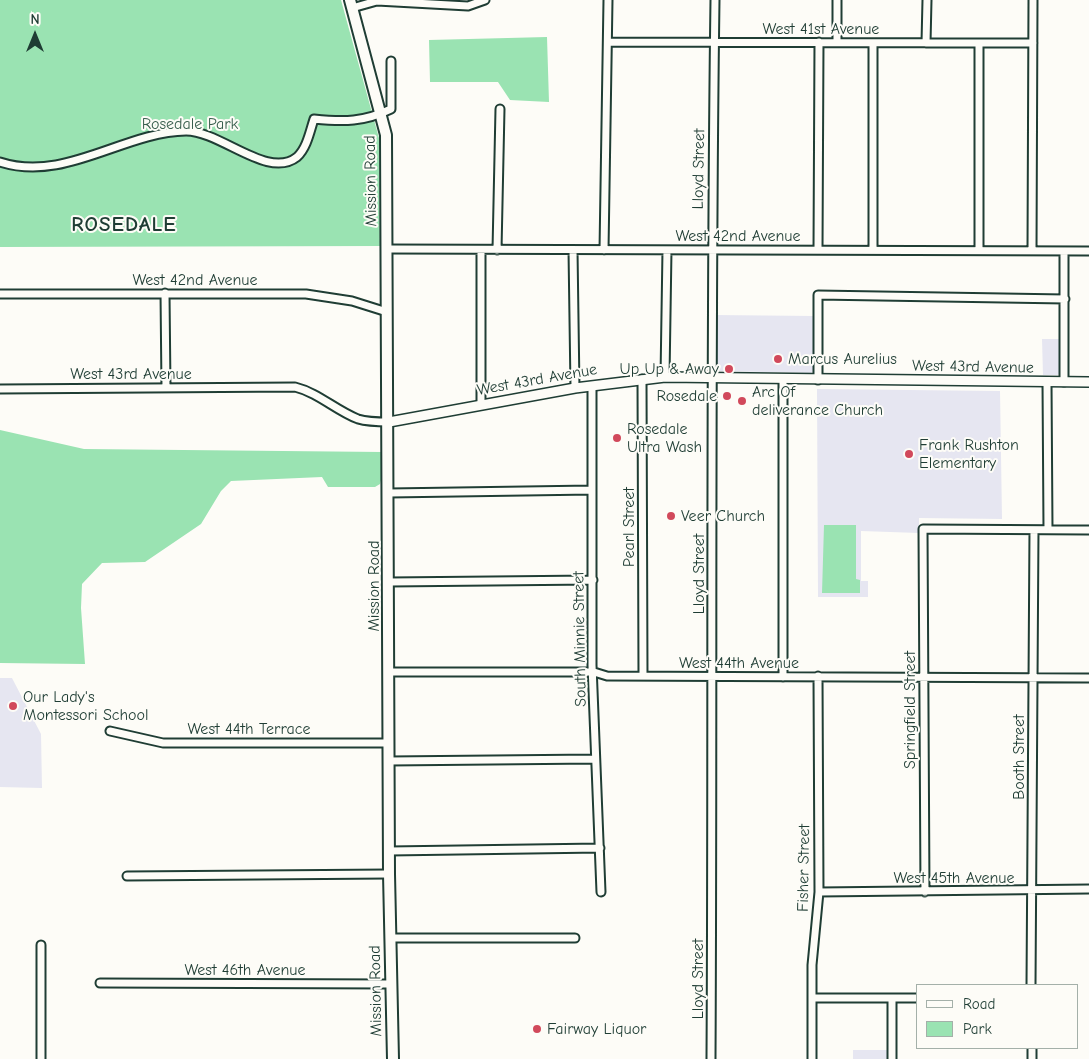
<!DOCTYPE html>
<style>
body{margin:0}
#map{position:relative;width:1089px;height:1059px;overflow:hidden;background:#fdfcf7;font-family:"Comic Neue",sans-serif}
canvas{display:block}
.legend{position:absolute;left:916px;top:984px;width:162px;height:65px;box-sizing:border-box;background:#fdfcf7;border:1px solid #a4b0a9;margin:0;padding:6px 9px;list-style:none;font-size:15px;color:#1f3d34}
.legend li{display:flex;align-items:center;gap:10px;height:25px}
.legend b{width:25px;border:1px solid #a4b0a9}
.north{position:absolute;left:10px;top:10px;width:50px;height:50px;-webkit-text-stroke:4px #fdfcf7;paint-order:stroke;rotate:0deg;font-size:14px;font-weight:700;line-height:20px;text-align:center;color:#1f3d34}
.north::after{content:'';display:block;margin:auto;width:18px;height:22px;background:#1f3d34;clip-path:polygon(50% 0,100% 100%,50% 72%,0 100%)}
</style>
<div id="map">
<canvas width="1089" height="1059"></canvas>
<ul class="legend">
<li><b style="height:6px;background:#fdfcf7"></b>Road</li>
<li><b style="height:14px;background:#9ae3b2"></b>Park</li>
</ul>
<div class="north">N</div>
</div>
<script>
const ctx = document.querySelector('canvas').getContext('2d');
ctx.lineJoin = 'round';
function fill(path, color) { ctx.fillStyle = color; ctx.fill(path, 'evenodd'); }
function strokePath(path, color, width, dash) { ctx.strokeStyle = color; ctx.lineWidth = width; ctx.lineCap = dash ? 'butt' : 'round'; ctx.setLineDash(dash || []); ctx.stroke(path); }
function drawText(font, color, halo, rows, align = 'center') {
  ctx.font = font + ' "Comic Neue",sans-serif'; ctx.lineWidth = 4; ctx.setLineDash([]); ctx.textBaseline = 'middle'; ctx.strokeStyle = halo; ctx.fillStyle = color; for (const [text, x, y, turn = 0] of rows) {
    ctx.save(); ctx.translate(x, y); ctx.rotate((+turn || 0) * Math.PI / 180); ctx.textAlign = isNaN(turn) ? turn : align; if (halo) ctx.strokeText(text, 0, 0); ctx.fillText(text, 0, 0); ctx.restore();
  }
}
fill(new Path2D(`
 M715,315L814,316V371L811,373L716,371Z
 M1042,339H1061L1060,372L1058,375H1043Z
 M817,389L1000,391L1002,519L919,518V533L861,531V581H868V597H818Z
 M0,678H12L41,734L42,788L0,787Z
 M853,1050H890V1059H853Z`), '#e6e6f1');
fill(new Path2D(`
 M0,0H341L379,138L380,246L0,247Z
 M547,37L549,102L510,100L498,82H430L429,40Z
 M0,430L84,449L382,452L381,480L380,484L375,487H328L322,477L231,481L221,491L201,524L145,562L102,563L82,584L81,608L85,664L0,663Z
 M824,525H856V579L860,580V593H822Z`), '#9ae3b2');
const minor = new Path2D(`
 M352,8L377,1L468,6L485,0
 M608,42L1033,43
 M837,42V0
 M926,43L927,0
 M0,162C65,183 123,132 186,131C221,131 268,180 297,157C307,148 310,131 314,119C344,122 364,122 391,109V61
 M387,249L1089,251
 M497,250L500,109
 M573,250L575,388
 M604,250L608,0
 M818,250L819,42
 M873,250V43
 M979,250V43
 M1032,251L1033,0
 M165,293L166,388
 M0,294H306L352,301L387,312
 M665,377L667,250
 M642,379L643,676
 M818,380V295L1065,299
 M1047,382L1048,529
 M1064,382V251
 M592,386V665L601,892
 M0,389L295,387C319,393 335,410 358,419C368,422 378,422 389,422
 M481,405V250
 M389,493L592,490
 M389,582L593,580
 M389,672H594L607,676L1089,678
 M783,677V379
 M110,731L163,743H389
 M389,761L595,759
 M389,851L600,848
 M127,876L389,874
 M819,892L1089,889
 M925,892L923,529L1089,530
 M390,938H575
 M41,945V1059
 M100,983L391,984
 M1031,985L1034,530
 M812,998H918
 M892,998V1059
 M1032,1048V1059
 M711,1059C713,706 710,353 715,0
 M812,1059V965L819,892L818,676`);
const tertiary = new Path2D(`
 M389,422L575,388L665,377L1089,382`);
const secondary = new Path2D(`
 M350,0L386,135L389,874L393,1059`);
strokePath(minor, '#1f3d34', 11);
strokePath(tertiary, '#1f3d34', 12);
strokePath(secondary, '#1f3d34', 14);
strokePath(minor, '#fdfcf7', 7);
strokePath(tertiary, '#fdfcf7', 9);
strokePath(secondary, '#fdfcf7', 10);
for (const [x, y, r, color] of [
 [778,359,5,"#d1495b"],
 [729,369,5,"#d1495b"],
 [727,396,5,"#d1495b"],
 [742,401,5,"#d1495b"],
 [617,438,5,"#d1495b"],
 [909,454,5,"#d1495b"],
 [671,516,5,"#d1495b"],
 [13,706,5,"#d1495b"],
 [537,1029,5,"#d1495b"]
]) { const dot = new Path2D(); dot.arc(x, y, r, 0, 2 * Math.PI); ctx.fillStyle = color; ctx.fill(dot); strokePath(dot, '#fdfcf7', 2); }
drawText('16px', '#1f3d34', '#fdfcf7', [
 ["West 41st Avenue",821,29],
 ["Lloyd Street",699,169,-89],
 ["Mission Road",371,181,-91],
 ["West 42nd Avenue",738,236],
 ["West 42nd Avenue",195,280],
 ["West 43rd Avenue",973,367,1],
 ["West 43rd Avenue",131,374],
 ["West 43rd Avenue",537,380,-10],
 ["Pearl Street",629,527,-90],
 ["Lloyd Street",699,574,-90],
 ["Mission Road",374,586,-90],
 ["South Minnie Street",580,639,-91],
 ["West 44th Avenue",739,663],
 ["Springfield Street",910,710,-90],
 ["West 44th Terrace",249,729],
 ["Booth Street",1019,757,-90],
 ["Fisher Street",804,868,-89],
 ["West 45th Avenue",954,878],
 ["West 46th Avenue",245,970],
 ["Lloyd Street",698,979,-90],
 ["Mission Road",376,991,-91]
]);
drawText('16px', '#385e4d', '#fdfcf7', [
 ["Rosedale Park",190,124]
]);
drawText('16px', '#1f3d34', '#fdfcf7', [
 ["Marcus Aurelius",788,359],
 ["Up Up & Away",719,369,"right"],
 ["Arc Of",752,392],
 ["deliverance Church",752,410],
 ["Rosedale",717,396,"right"],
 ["Rosedale",627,429],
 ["Ultra Wash",627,447],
 ["Frank Rushton",919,445],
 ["Elementary",919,463],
 ["Veer Church",681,516],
 ["Our Lady's",23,697],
 ["Montessori School",23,715],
 ["Fairway Liquor",547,1029]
], 'left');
ctx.letterSpacing = '1px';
drawText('bold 21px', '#1f3d34', '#fdfcf7', [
 ["ROSEDALE",124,225]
]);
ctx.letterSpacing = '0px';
</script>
